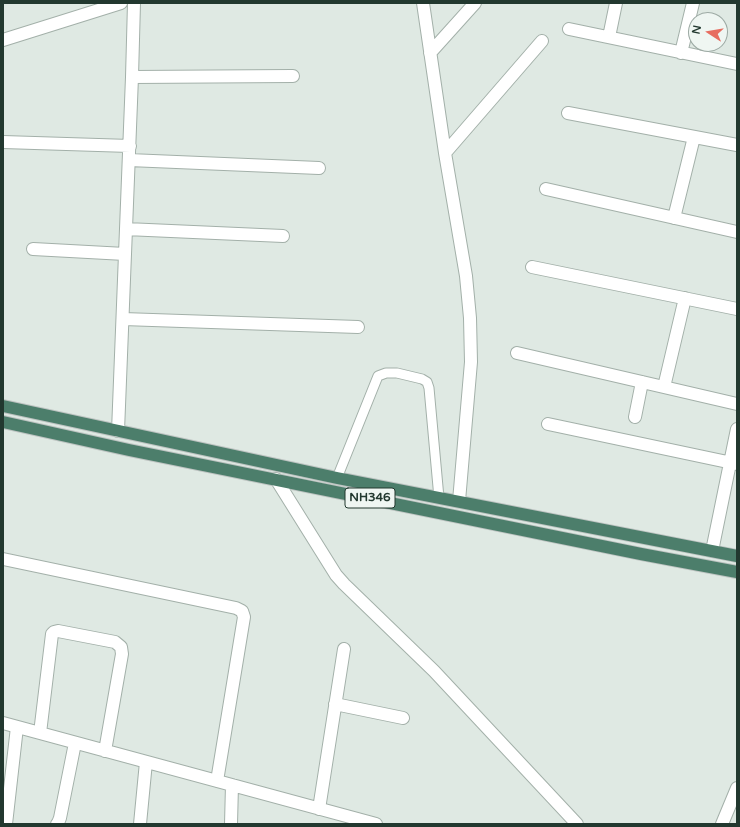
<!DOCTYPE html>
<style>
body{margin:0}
#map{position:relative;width:740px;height:827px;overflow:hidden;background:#dfe9e3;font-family:"Varela Round",sans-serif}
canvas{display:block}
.frame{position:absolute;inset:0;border:4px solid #22382f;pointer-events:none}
.north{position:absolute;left:688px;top:12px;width:40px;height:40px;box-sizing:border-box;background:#eff6f2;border:1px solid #9daaa4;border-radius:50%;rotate:282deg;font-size:11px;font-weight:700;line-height:16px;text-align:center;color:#22382f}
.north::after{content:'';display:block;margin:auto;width:14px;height:18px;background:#e76d60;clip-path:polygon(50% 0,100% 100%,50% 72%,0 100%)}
</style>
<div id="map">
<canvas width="740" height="827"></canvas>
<div class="frame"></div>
<div class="north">N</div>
</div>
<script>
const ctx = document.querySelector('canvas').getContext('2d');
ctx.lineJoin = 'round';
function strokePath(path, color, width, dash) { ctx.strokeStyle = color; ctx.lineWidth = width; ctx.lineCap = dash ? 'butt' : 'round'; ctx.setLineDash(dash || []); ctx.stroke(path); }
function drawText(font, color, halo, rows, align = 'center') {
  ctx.font = font + ' "Varela Round",sans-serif'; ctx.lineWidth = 3; ctx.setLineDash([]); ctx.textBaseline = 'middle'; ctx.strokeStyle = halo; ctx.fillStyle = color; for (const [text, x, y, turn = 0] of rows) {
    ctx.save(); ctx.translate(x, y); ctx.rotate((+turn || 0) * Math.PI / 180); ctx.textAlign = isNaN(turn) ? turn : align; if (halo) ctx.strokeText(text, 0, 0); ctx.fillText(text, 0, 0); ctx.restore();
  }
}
const service = new Path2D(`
 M337,478L378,376L386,373H397L422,379L427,382L429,388L439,498`);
const minor = new Path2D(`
 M423,3L445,153L466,276L470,318L471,362L459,501
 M569,29L737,64
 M609,37L616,3
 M3,40L121,3
 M430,53L475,3
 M681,53L693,3
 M132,77L293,76
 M568,113L737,145
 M3,142L130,146
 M445,153L542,41
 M129,160L319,168
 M546,189L737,232
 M674,218L694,137
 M126,229L283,236
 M33,249L125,254
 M532,267L737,309
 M123,319L358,327
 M517,353L737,404
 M664,387L685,298
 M635,417L642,382
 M548,424L737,464
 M118,431L132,77L134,3
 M276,479L336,575L344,584L434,671L577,824
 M712,551L737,429
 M3,559L236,608L242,611L244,617L217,781
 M335,704L403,718
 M3,723L376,824
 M40,733L52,634L54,632L58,631L115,642L121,647L122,654L105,751
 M319,809L344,649
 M6,824L17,727
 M57,824L58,823L60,818L75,743
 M140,824L146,762
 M231,824L232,785
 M722,824L737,788`);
const trunk = new Path2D(`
 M3,406L337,478L737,556
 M3,422L129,450L641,554L737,572`);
strokePath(service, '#a3b0a9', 11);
strokePath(minor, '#a3b0a9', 14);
strokePath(trunk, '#bdc3c1', 14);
strokePath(service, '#fff', 9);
strokePath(minor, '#fff', 12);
strokePath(trunk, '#4c7e6b', 12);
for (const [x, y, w] of [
 [370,498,50]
]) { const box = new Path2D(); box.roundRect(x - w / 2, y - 10, w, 20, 3); ctx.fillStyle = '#eff6f2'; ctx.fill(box); strokePath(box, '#22382f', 1); }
drawText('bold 12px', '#22382f', null, [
 ["NH346",370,498]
]);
</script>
